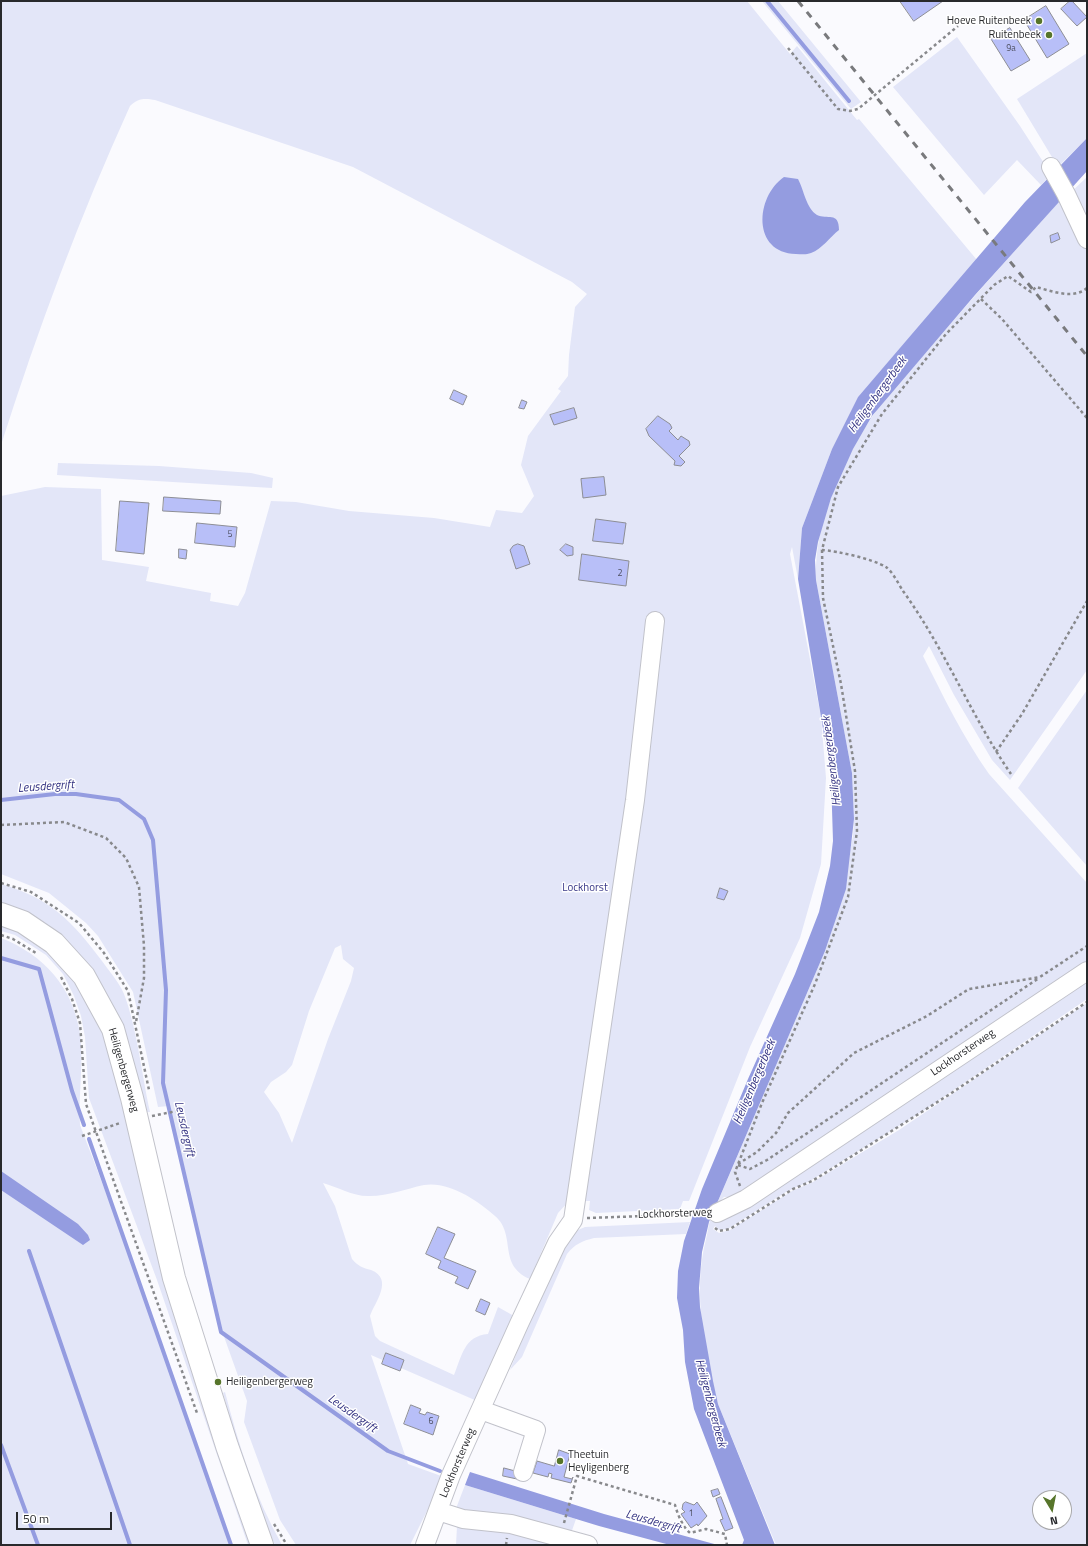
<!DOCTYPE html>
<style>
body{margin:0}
#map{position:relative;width:1088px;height:1546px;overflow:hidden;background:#fafafe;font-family:"Titillium Web",sans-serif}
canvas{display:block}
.frame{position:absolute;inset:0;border:2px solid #28292c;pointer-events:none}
.north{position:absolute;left:1032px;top:1490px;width:40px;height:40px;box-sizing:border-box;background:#fff;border:1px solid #a9a9ab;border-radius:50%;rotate:170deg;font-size:11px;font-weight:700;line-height:16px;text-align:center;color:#28292c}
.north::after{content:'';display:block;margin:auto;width:14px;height:18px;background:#57752b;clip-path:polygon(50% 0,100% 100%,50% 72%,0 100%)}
.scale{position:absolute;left:16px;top:1512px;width:96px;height:18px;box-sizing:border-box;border:2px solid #28292c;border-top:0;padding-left:5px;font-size:12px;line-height:14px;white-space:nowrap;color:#28292c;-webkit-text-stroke:3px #fff;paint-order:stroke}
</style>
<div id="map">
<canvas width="1088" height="1546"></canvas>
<div class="frame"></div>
<div class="north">N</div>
<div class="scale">50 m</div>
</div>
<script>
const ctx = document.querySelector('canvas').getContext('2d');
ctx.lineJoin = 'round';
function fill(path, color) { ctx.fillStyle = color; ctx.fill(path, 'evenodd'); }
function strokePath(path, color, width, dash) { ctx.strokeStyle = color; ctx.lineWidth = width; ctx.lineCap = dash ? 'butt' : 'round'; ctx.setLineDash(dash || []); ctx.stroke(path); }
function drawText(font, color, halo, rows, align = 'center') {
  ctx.font = font + ' "Titillium Web",sans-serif'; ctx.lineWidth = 3; ctx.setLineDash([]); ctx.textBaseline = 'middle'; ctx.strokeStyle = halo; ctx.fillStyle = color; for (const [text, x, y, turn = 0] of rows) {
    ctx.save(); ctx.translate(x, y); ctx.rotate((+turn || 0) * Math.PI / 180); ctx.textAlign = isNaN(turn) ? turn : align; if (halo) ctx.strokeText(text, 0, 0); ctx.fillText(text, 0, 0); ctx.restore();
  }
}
fill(new Path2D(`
 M1,1H747L790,54L797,46L857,120L859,119L977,260L858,397L832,449L802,528L798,579L792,547L790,554L821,717L826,778L821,864L800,938L750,1047L689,1201H683L680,1209L596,1213L589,1210L590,1201H569L558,1213L530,1279C497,1265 517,1235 495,1216C477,1200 449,1181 424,1185C405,1189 389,1196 370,1196C354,1197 338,1187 323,1183L335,1206L352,1259C358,1266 363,1268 371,1270C394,1279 375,1302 370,1316L375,1336L380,1341L454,1375C462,1356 464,1336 488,1334L498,1307L514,1316L477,1401L371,1355L408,1464L444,1477L410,1545H296L280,1520L244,1422L247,1401L222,1331L169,1106L158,1107L133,992L98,936L86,923L49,893L1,874V496L45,487L101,489L102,560L149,567L146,581L211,593L210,601L238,606L245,593L271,501L296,502L349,511L434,518L490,527L496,510L522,513L534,496L521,465L528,436L561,391L558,389L568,376L569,355L575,307L587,294L572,282L353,167L155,100C145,98 138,98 130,106C80,216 38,329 1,445ZM341,945L343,959L354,968L351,981L328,1039L292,1143L279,1113L264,1092L271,1082L286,1072L292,1065L309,1011L335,948Z
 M762,1H778L861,102L851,109Z
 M957,37L1020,126L1051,174L1041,185L1017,160L984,195L893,87Z
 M1087,53V138L1058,167L1017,99Z
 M1087,177V232L1069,194Z
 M1064,196L1087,247V670L1010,780L992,760L954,695L929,646L923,656C943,696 963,737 989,774L1087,883V964L771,1173L731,1197H724L716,1206L825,951L833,927L853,836L854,819L852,773L816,580C814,521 841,465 872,417C890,389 919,361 940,336C981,288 1023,242 1064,196Z
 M58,463L159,466L251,473L273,478L272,488L57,475Z
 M1087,690V866L1018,788Z
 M1,884C50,898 72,921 102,961C109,971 119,982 124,994C137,1028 142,1076 150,1112H145L104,994L1,906Z
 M1,921C22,933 43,943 59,960C79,980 92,1008 105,1033L251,1545H248L157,1280L89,1098L85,1037L81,1016L74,996L63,974L46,955L15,935L1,931Z
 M1,938C44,955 73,987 80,1034C84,1064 78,1095 80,1125L139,1279L231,1545H1Z
 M1087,980V999L926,1109L810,1181L786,1192L728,1229L719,1230L715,1226L713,1229L719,1233L730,1230L792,1191L813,1182L899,1130L1087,1003V1545H776L718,1404C705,1350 692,1294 706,1239C708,1232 708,1225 711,1218ZM1040,1498H1064V1522H1040Z
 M690,1222L686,1234L594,1238C582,1241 575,1244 567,1254L522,1357L510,1370L534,1309L571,1233L585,1227Z
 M225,1392C239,1446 255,1497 282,1545H275L250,1488L223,1393Z
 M465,1485L576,1519L567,1545H456L457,1526L452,1519Z`), '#e3e6f8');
fill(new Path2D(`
 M1087,138V171L975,295L872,416L853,449L831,498L818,542L815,560L816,580L852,773L854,819L846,889L825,951L709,1222L702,1252L699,1288L700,1307L713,1381L718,1404L775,1545H742L744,1540L694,1409L685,1362L683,1330L677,1298L678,1271L684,1241L702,1189L748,1079L795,974L819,912L830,866L833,841L831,777L798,579L802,528L832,449L858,397L1025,202Z
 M784,177L798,179C804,190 806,208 817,215C827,220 839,211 839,230C830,237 822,249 811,253C806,255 801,254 796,254C752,253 755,197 784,177Z
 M1,1171L78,1224L88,1235L90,1240L83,1245L1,1190Z
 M470,1472L604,1514L718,1545H670L599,1526L465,1485Z`), '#949ce0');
strokePath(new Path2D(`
 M767,1L849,101
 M1,800L55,794H76L119,800L144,819L153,840L166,990L163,1083L221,1332L388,1451L440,1471
 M1,958L39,969L72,1091L84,1125
 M89,1139L231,1545
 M29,1251L130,1545
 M1,1445L38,1545`), '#949ce0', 4);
const building = new Path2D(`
 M900,1H943L914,21Z
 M1070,1H1072L1087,17L1077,26L1061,9Z
 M1046,6L1069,44L1047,58L1024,20Z
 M1010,28L1030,60L1011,71L991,39Z
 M1058,233L1060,239L1051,243L1050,236Z
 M454,390L467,396L463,405L450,399Z
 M522,400L527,402L524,409L519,408Z
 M574,408L577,418L554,425L550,415Z
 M658,416L670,424L672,428L669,431L678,440L681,436L689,441L690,445L679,456L685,462L681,466L674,465L675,461L649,436L646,429Z
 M604,477L606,495L583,498L581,479Z
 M164,497L221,501L220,514L163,511Z
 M120,501L149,503L144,554L116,551Z
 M596,519L626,523L623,544L593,541Z
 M197,523L237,527L235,547L195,543Z
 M518,544L524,546L530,564L516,569L510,550L513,546Z
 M566,544L573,547V555L567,556L560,550Z
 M179,549L187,550L186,559L179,558Z
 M582,554L629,561L626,586L579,580Z
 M720,888L728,891L724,900L717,898Z
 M438,1227L455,1234L444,1258L476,1271L468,1289L455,1283L458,1277L438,1268L441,1261L426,1254Z
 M481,1299L490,1303L485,1315L476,1311Z
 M386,1353L404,1360L400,1371L382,1364Z
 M411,1405L421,1409L419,1413L425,1415L427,1412L439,1416L433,1435L404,1424Z
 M559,1450L570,1454L564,1477L572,1479L573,1477L571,1483L551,1478L552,1474L549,1473L548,1477L533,1473L537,1461L554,1466Z
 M504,1468L519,1472L517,1479L503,1476Z
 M718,1489L720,1494L713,1497L711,1491Z
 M721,1497L733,1528L725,1531L720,1520L723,1519L716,1499Z
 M686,1502L694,1505L697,1502L707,1516L698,1526L697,1524L691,1528L681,1514L685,1512L682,1509L683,1504Z`);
fill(building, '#b8bff8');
strokePath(building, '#8d8e95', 1);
const minor = new Path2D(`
 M1051,167L1066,194L1087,239
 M717,1213L746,1199L1087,971
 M481,1410L536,1430L523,1472
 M438,1511L463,1519L511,1524L588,1545
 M425,1545L451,1475L519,1324L557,1243L573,1220L635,800L655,621`);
const major = new Path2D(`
 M1,914L23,922L54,943L84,976L113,1029L132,1098L174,1278L227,1446L262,1545`);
strokePath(minor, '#c1c2ca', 20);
strokePath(major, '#c1c2ca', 24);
strokePath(new Path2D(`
 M788,48L838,109L850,111L858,109L958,26
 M981,299L1002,319L1087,418
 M822,550C837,551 873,559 886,567C893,572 899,585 903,591C945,649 971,716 1011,774
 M996,752L1022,714L1087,601
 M1,825L64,822L106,838L126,858L139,887L144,946V978L136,1022
 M1,883L31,892L79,923L104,953L128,991L149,1090
 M1,935L13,939L36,953
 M61,977L72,999L80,1023L86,1104L197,1413
 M152,1116L177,1111
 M82,1136L120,1123
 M738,1164L757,1152L776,1133L788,1113L854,1053L927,1016L969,989L1040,977L1087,946
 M738,1165L750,1169L767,1160L1039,978
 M740,1186L735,1172L762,1103L815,984L848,897L857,831L855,771L841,684L823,598L822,550L838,487L882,414L946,334L994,285L1008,276L1031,292L1036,287C1052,291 1073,300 1087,288
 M587,1218L704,1214
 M715,1228L719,1231L730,1229L793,1189L812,1181L830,1170L950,1094L1087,1002
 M564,1523L577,1476L675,1505C678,1515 682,1526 690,1533L706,1529L725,1534L727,1545
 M274,1524L287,1545
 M506,1545L507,1538`), '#88898c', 2.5, [3, 3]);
strokePath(minor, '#fff', 18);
strokePath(major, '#fff', 22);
strokePath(new Path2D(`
 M798,1L1087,356`), '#797a7d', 3, [7, 7]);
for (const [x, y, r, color] of [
 [1039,21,4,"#57752b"],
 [1049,35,4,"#57752b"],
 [218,1382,4,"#57752b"],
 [560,1461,4,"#57752b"]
]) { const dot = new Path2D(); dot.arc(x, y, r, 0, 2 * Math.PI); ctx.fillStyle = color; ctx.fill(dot); strokePath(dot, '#fff', 1.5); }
drawText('9px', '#4c4e5f', null, [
 ["9a",1011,49],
 ["5",230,535],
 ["2",620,574],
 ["6",431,1422],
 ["1",691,1514]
]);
drawText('11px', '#28292c', '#fff', [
 ["Hoeve Ruitenbeek",1031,21],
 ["Ruitenbeek",1041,35],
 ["Heiligenbergerweg",226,1382,"left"],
 ["Theetuin",568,1455,"left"],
 ["Heyligenberg",568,1468,"left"]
], 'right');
drawText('11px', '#383787', '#fff', [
 ["Lockhorst",585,888]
]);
drawText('11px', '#28292c', '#fff', [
 ["Lockhorsterweg",963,1053,-34],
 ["Heiligenbergerweg",123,1070,74],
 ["Lockhorsterweg",675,1214,-2],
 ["Lockhorsterweg",458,1463,-67]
]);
drawText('italic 12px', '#343382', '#fff', [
 ["Heiligenbergerbeek",878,395,-54],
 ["Heiligenbergerbeek",832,761,-97],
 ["Leusdergrift",46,787,-4],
 ["Heiligenbergerbeek",755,1082,-67],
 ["Leusdergrift",184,1129,77],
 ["Heiligenbergerbeek",710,1403,75],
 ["Leusdergrift",352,1414,35],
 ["Leusdergrift",653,1522,16]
]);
</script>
